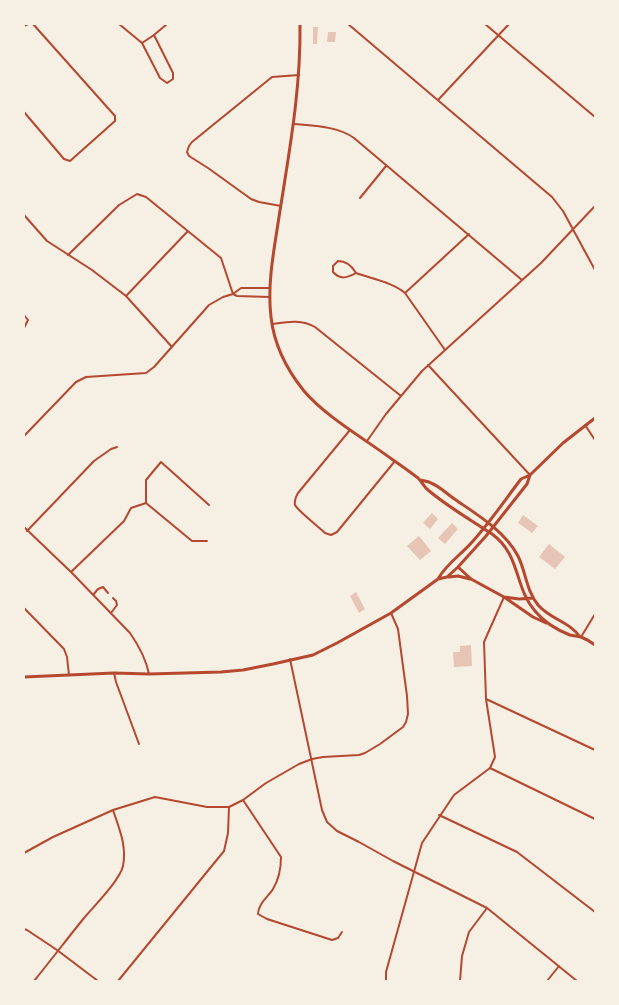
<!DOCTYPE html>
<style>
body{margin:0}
#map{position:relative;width:619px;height:1005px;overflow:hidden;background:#f6efe4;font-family:"IBM Plex Sans",sans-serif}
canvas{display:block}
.frame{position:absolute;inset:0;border:25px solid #f6efe4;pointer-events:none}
</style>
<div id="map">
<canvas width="619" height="1005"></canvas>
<div class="frame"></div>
</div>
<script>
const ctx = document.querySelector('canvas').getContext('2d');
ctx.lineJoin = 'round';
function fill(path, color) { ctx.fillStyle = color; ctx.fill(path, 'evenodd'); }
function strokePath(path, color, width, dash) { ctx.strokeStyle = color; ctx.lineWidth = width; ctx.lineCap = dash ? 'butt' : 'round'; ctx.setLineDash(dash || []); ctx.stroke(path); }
fill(new Path2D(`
 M313,27H318L317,44H313Z
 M328,32H336L335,42H327Z
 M432,513L438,519L430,529L423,523Z
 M523,515L538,526L532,533L518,523Z
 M452,523L458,529L445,544L438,538Z
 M419,536L431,551L420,560L407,546Z
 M549,544L565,557L555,569L539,557Z
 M356,592L365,609L359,613L350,596Z
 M471,645L472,666L454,667L453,652H460V646Z`), '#e6c5b7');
strokePath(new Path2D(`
 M119,24L142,43L160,78L167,83L173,79V73L154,35
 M348,24L552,197L563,211L595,270
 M485,24L595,117
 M24,26L28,24
 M142,43L154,35L167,24
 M438,100L509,24
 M24,112L64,159L70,161L115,121V116L33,24
 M294,124C314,126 337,126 354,138L522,280
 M360,198L386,166
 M281,206L259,202L251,199L208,168L189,156L187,152L189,146L192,142L272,77L299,75
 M24,215L47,241L92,270L126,296L172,347
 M68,255L119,205L137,194L146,197L221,258L233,294
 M356,273C352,266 347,261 338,261L333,266V272C340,280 347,278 356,273C372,279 392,282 405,293L445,350
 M405,293L469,234
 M233,294L237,296L270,297
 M126,296L188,231
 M24,315L28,320L24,328
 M272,324C287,322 301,319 315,327L401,396
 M428,365L530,475
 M585,425L595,440
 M350,430L298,493C296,497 294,500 295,505C298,511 319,527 325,533L331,535L337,532L395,461
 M24,436L76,382L86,377L146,373L154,367L209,305L223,297L233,294L241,288H269
 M367,441L386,414L422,371L541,263L595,206
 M24,527L71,572L130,633C139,646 146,659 149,674
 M27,531L94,461L111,449L117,447
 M207,541H192L146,503V480L161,462L209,505
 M71,572L124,521L131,508L146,503
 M93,595L98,589L103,587L108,593
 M24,608L64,649L67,657L69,675
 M111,613L117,605L116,601L113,598
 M581,637L595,614
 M290,659L322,810L327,822L337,831L359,842L393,861L487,908L577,981
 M114,673L116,682L139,744
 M486,699L595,750
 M490,768L595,819
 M243,800L281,857C281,868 279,879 273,889C268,897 258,904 258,914L267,919L332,940L338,938L342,932
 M439,815L517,852L595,912
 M24,853L53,837L113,810L155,797L207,807H229L243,800L266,783L299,764L312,759L323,757L359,755L365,753L380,744L403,727L406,722L408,714L407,696L398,629L391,613
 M24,929L27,930L57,950L98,981
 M34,981C51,960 67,939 84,918C94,906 120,880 123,866C127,846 119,828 113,810
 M118,981L224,851L228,833L229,807
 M386,981V972L422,843L454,795L490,768L495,757L486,699L484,642L504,597
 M460,981L462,956L469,932L487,908
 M547,981L559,966`), '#b5482f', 2);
strokePath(new Path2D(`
 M300,24C301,89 289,153 279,217C274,250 267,284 271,317C274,344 287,370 304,391C326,417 365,439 393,460C402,466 410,472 418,478C422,482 424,487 428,490C448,507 471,520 492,534C521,555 514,587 535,611C544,622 557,630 570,635C574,636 578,636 581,637C586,639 591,642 595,645
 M420,480C424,481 428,481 431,483C439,486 446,493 453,498C476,514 504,530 518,556C526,572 526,590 538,605C550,619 570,622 580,637
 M458,567L471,579L504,597L533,617L546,623
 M449,577L458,576L470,579
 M438,579C446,564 462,554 473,541C490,522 505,500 521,479L530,475L563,443L595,418
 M504,597L519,599L533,598
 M24,677L114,673L149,674L221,672L243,670L273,664L313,655L337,643L391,613L438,579L447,577L458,567L486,536L527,484L530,475`), '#b5482f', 3);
</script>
